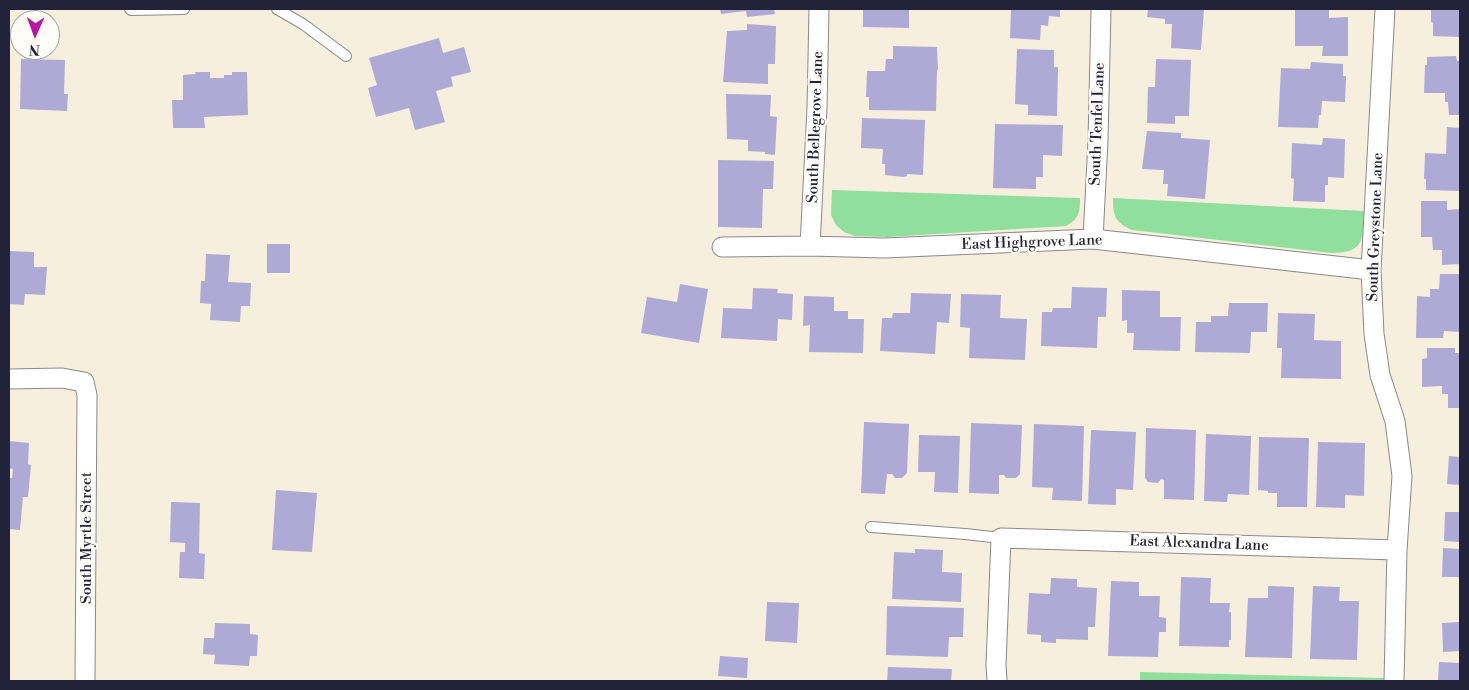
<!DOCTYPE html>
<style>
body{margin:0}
#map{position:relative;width:1469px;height:690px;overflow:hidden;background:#f6efdd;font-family:"Libre Bodoni",serif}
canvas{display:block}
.frame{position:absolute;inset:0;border:10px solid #22223b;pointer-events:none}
.north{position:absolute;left:10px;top:10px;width:50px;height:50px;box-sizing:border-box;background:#fdfcf7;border:1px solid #a5a5ac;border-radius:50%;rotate:182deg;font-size:14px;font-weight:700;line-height:20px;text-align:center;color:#22223b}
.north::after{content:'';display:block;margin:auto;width:18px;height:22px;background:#b5179e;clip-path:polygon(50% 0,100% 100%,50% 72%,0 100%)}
</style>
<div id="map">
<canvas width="1469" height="690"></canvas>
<div class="frame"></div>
<div class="north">N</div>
</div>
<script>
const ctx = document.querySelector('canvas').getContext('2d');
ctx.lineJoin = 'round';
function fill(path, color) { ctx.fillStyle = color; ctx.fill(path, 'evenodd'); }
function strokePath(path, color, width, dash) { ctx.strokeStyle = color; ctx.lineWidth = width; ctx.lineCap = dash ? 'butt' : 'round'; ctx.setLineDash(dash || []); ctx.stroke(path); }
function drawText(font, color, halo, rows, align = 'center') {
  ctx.font = font + ' "Libre Bodoni",serif'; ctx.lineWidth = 4.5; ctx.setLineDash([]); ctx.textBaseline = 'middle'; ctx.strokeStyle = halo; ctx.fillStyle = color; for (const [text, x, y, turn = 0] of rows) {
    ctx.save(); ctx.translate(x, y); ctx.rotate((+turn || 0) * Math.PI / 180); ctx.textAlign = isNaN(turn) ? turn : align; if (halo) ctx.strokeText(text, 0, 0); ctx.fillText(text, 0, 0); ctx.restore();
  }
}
fill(new Path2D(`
 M832,190L1080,198C1080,212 1079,219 1066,226L887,237L855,236L844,232L836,225L831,215Z
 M1113,198L1364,211C1363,239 1365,253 1331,253L1132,230C1115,222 1113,217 1113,198Z
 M1140,672L1385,678V681H1140Z`), '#90df9d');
fill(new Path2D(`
 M720,9H774L775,14L747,17L746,11L721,14Z
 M863,9H909V28L863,27Z
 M1011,9H1060V17L1049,16L1048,26L1041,25L1040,40L1010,38Z
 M1148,9H1204L1201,50L1171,48L1172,24H1165V19L1147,17Z
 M1295,9H1329V18L1348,17V56H1322L1323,46H1295Z
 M1431,9H1460V37L1433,36V23L1431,22Z
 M747,24L776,26L775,64H768V84L723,82L727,31L747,30Z
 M439,38L443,53L464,47L471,72L451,77L453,86L436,91L445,122L415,130L409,108L376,117L368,88L377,85L369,58Z
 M893,46L937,47L938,70H937L936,111L869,110V97H866L867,71H885L886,59H893Z
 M1017,49L1054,50V67H1058L1057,116L1028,115V105L1015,104Z
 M1456,56L1457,61H1460V115H1449L1448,102H1445V93H1424L1425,65H1427V57Z
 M21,59L65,60L64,94H68L67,111L20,109Z
 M1156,59L1191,60L1189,116H1175V124L1147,123L1148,87H1155Z
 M1311,62L1343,64V76H1346L1345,102L1322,101L1321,115H1319L1318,128L1278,127L1281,68L1310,69Z
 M195,72H210V78H224V75H232V72H247L248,115L204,117L205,128H173L172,100H183V75L196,74Z
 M726,94L771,95L770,116L777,117L775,155L765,154V152L748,151V140L727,139Z
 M862,118L925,120L923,175L907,174V176L903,177L885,175V164H882L883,149L861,148Z
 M995,124L1063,125L1062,156L1043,155V177H1036V189L993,188Z
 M1447,127L1460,128L1459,191L1426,190V179H1424L1425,153L1446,154Z
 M1147,131L1181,133V138L1210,140L1205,199L1167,196L1168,184H1163L1164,170L1142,169Z
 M1323,138L1345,139L1344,178L1328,177V185H1325V202L1293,201L1294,179L1291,178L1292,143L1322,145Z
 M718,160L774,161L773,189H763L762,228L718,227Z
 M1421,201H1447V210L1460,209V264L1442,265V250H1433L1432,237H1421Z
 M267,244H290V273H267Z
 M9,251L34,252V267H47L45,295L25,294L24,305L9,304Z
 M206,254L230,255L228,282L251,283L250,306H241L240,322L210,320L211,304L200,303L201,281H205Z
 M1440,274H1460V332L1444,331L1443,338H1416L1417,296L1430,297V289H1439Z
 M680,284L708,289L699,343L641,333L647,297L677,302Z
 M1072,287L1107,288L1106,317H1098L1097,348L1041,346L1042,312H1052L1053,308H1071Z
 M753,288L778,289L777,293L793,294L792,320L778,319L777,341L721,338L723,308L752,309Z
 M1122,290L1160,291V317H1181L1180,351L1133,350L1134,333H1127V320L1122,321Z
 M911,293L951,294L949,323L937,322L935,354L880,351L882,318H892L893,313H910Z
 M961,294L1001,295L1000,318L1027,319L1025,360L969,358L970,328L960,327Z
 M804,296L834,297V311H848V319H864L863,353L809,352L810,325L803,326Z
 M1229,303H1268L1267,332H1251L1250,353L1195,352L1196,322H1211V316H1228Z
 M1278,313L1315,314L1314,340L1341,341V379L1281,378L1282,348H1277Z
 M1427,348H1455V353H1460V408H1448V394H1442V386L1422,387V359L1427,358Z
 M864,422L909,424L907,473L902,478H895L892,474H887L885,494L861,493Z
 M971,423L1022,425L1020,474L1016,478H1006L1004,475H999V494L969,493Z
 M1034,424L1084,426L1082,501L1052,500L1053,488L1032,487Z
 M1146,428L1196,430L1194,500L1164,499V480L1161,479L1158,483L1148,482L1145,478Z
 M1091,430L1136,432L1133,490L1116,489V505L1088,504Z
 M1206,434L1251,436L1249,495L1228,494L1227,502L1204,501Z
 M919,435L960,436L958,493L934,492L935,472H918Z
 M1259,437L1309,438L1307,507H1277V493H1268V491L1258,490Z
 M9,441L29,443L28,464L31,465L28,497H23L20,530L9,529V478H12L13,469L9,468Z
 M1318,442L1365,443L1364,496L1345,495V508L1316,507Z
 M1449,456L1460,457V485L1447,484Z
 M276,490L317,493L312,552L272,550Z
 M171,502L200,503L199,553L205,554L204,579L179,578L180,552H185V543L170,542Z
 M1445,512H1460V542L1444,541Z
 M1443,548L1460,549V577H1442Z
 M915,549L943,550L942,572L962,573L961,602L892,599L894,552L915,553Z
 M1181,577L1211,578L1210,603H1230L1229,612H1231V640H1229V647L1179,646Z
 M1051,578L1077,579V587L1097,588L1095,627H1088V640L1056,639V643L1041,642V635L1027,634L1029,593L1050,594Z
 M1111,581L1139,582V596H1160L1159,617L1166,618V632H1159L1158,657L1108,656Z
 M1268,586L1294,587L1292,658L1245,657L1248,598H1268Z
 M1313,586L1340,587L1339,601H1359L1357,660L1310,659Z
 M767,602L799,603L797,643L765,641Z
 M887,606L964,608L963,637H949L948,657L886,655Z
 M1460,622V651L1443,652L1442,623Z
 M215,623L250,624V634L258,635L257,656H250L249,666L214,664L215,655L203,654L204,638H214Z
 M720,656L748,658L747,678L718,676Z
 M1439,662L1460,663V681H1438Z
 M888,667L952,669L951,681H887Z`), '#afa9d6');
const service = new Path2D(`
 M130,9L131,10L184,9
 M277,9L303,24L346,56
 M871,527L965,534L1001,538`);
const minor = new Path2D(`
 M1385,9L1371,270L1374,334L1380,375L1395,421L1402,476L1397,550L1394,681
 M1093,239L1098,141L1101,9
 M810,246L817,108L819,9
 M722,247L810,246L884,248L1093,239L1371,270
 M9,379L62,378L84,382L87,395L85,681
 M997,681L996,665L1001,538L1397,550`);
strokePath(service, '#8c888c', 12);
strokePath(minor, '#8c888c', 21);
strokePath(service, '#fff', 10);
strokePath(minor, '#fff', 19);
drawText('15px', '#22223b', '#fdfcf7', [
 ["South Tenfel Lane",1098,124,-88],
 ["South Bellegrove Lane",816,127,-88],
 ["South Greystone Lane",1376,227,-88],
 ["East Highgrove Lane",1032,243,-2],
 ["South Myrtle Street",87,538,-90],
 ["East Alexandra Lane",1199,544,2]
]);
</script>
